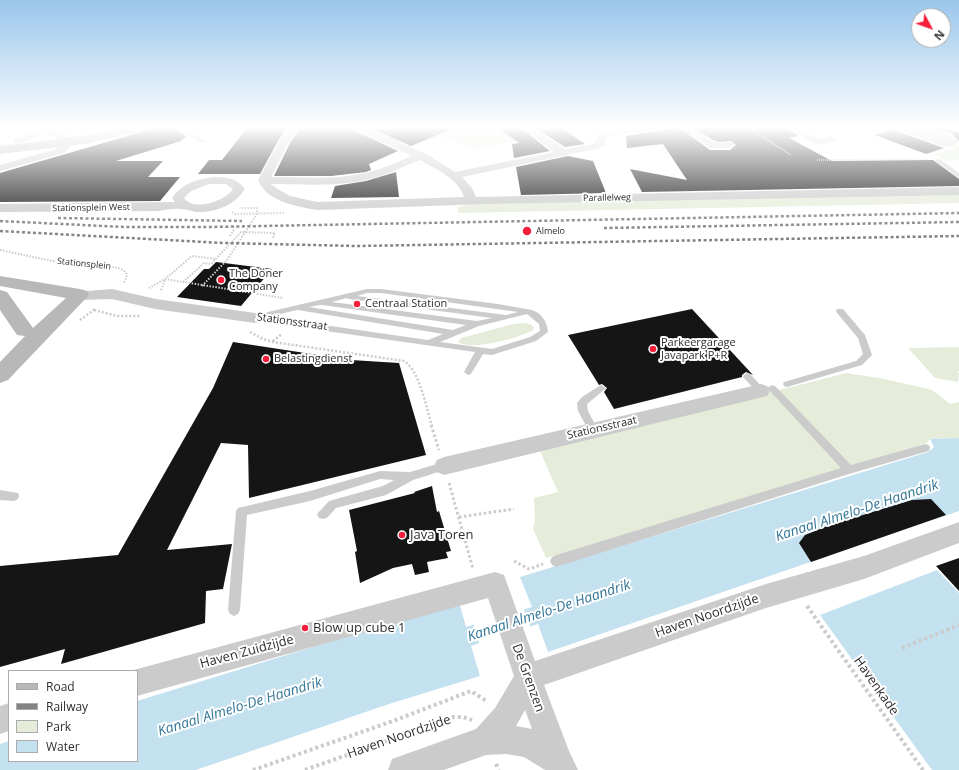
<!DOCTYPE html>
<meta charset="utf-8">
<style>
body{margin:0}
#map{position:relative;width:959px;height:770px;overflow:hidden;background:#fff;font-family:"Open Sans",sans-serif}
canvas{display:block}
.legend{position:absolute;left:8px;top:670px;width:130px;height:92px;box-sizing:border-box;background:#fff;border:1px solid #ababab;margin:0;padding:5px 7px;list-style:none;font-size:12px;color:#2e2e2e}
.legend li{display:flex;align-items:center;gap:8px;height:20px}
.legend b{width:20px;border:1px solid #ababab}
.north{position:absolute;left:911px;top:8px;width:40px;height:40px;box-sizing:border-box;background:#fff;border:1px solid #ababab;border-radius:50%;rotate:131deg;font-size:11px;font-weight:700;line-height:16px;text-align:center;color:#2e2e2e}
.north::after{content:'';display:block;margin:auto;width:14px;height:18px;background:#f61f3c;clip-path:polygon(50% 0,100% 100%,50% 72%,0 100%)}
</style>
<div id="map">
<canvas width="959" height="770"></canvas>
<ul class="legend">
<li><b style="height:5px;background:#b8b8b8"></b>Road</li>
<li><b style="height:5px;background:#838383"></b>Railway</li>
<li><b style="height:11px;background:#e5edda"></b>Park</li>
<li><b style="height:11px;background:#c4e1ef"></b>Water</li>
</ul>
<div class="north">N</div>
</div>
<script>
const ctx = document.querySelector('canvas').getContext('2d');
ctx.lineJoin = 'round';
function fill(path, color) { ctx.fillStyle = color; ctx.fill(path, 'evenodd'); }
function strokePath(path, color, width, dash) { ctx.strokeStyle = color; ctx.lineWidth = width; ctx.lineCap = dash ? 'butt' : 'round'; ctx.setLineDash(dash || []); ctx.stroke(path); }
function drawText(font, color, halo, rows, align = 'center') {
  ctx.font = font + ' "Open Sans",sans-serif'; ctx.lineWidth = 4; ctx.setLineDash([]); ctx.textBaseline = 'middle'; ctx.strokeStyle = halo; ctx.fillStyle = color; for (const [text, x, y, turn = 0] of rows) {
    ctx.save(); ctx.translate(x, y); ctx.rotate((+turn || 0) * Math.PI / 180); ctx.textAlign = isNaN(turn) ? turn : align; if (halo) ctx.strokeText(text, 0, 0); ctx.fillText(text, 0, 0); ctx.restore();
  }
}
fill(new Path2D(`
 M423,128L465,129L475,128H523L535,137L473,149Z
 M959,146V160L945,161L935,154Z
 M959,194V203L458,213V207L471,204Z
 M526,323L532,325L534,328L533,330C519,338 472,351 458,342L461,338L513,324Z
 M959,347V371L957,372L959,373L958,382L935,378L908,348Z
 M846,373L885,379L932,390L950,404L959,402V438L930,439L927,443L546,558L533,529L535,520L534,498L558,492L540,451Z`), '#e5edda');
fill(new Path2D(`
 M959,438V511L548,652L538,624L471,646L480,676L389,704L196,770H0V744L9,741V761H137V701L459,602L466,627L532,607L520,577L928,452L934,447L930,439Z
 M937,570L959,593V770H932L820,615Z`), '#c4e1ef');
fill(new Path2D(`
 M523,607L531,628L480,646L473,623Z`), '#fff');
fill(new Path2D(`
 M155,128H174L186,136L181,141L116,161H163L148,177H180L160,201L0,202V173Z
 M247,128H287L278,141L260,174H198L209,160H222Z
 M300,128H353L355,131L398,151L369,164L371,170L366,172L331,176H274L290,143Z
 M370,128H454L411,146Z
 M499,128H521L550,151L514,158L512,144L519,143Z
 M535,128H562L585,144L565,147Z
 M674,128H680L710,150H730L736,145L731,141L719,142L713,140L693,128H785L799,136L789,138L832,161L933,160L959,179V186L642,192L630,169L687,180L663,144L627,148L626,136Z
 M935,128H945L959,133V141L951,133Z
 M894,129L896,131L944,148L926,154L875,135Z
 M568,156L593,161L606,193L521,195L516,167Z
 M396,172L399,197L331,198L335,186L366,181Z
 M216,262L272,269L241,306L177,297L204,269H209Z
 M692,309L753,375L746,372L742,375V377L614,409L604,392L607,388L602,384L599,385L568,335Z
 M233,342L351,360L399,363L426,455L249,498L248,445L221,443L167,550L232,544L223,589L206,591L205,623L61,664L65,649L0,667V566L118,555L213,388Z
 M432,486L437,512L439,511L451,551L446,552L448,558L427,562L429,572L415,575L412,564L393,568L360,583L355,552L357,551L349,510L415,493L414,492Z
 M931,499L946,515L811,562L799,543L805,535L830,525L912,500Z
 M959,558V591L936,566Z`), '#151515');
strokePath(new Path2D(`
 M749,128L791,155
 M839,129L872,128
 M817,160L928,159`), '#cbcbcb', 1.5, [1, 1]);
strokePath(new Path2D(`
 M232,212L235,214L284,213
 M230,236L235,228
 M0,250C30,256 60,264 90,266C99,266 123,264 127,275L124,283
 M165,279L283,298
 M183,282L204,263L211,264L241,232L275,233L273,238
 M202,286L227,260L257,214V208H240
 M149,288L165,279L192,256L216,259
 M161,290L165,280`), '#cbcbcb', 2, [1.5, 1.5]);
strokePath(new Path2D(`
 M94,310L117,316H140
 M80,320L95,309
 M250,332L263,339L273,342L404,361C420,371 426,407 432,426
 M273,341L282,334`), '#cbcbcb', 2.5, [2, 2]);
strokePath(new Path2D(`
 M431,425L439,450
 M449,483L473,569
 M459,517L514,509
 M514,561L529,569L543,564`), '#cbcbcb', 3, [2.5, 2.5]);
strokePath(new Path2D(`
 M807,606L923,770
 M902,648L959,625
 M496,764L499,770
 M253,770L393,721L471,691L488,702
 M305,770L454,717H463L472,720`), '#cbcbcb', 4, [3, 3]);
fill(new Path2D(`
 M175,128H180L207,142L202,143Z
 M98,133L100,134V135L65,140L62,138Z
 M936,159H940L959,173V178L936,161Z
 M367,289H381L498,304L532,310C542,313 547,322 548,332L536,341L492,355L483,354L471,374L468,375L464,372L475,352L255,321L251,318L255,315ZM367,293H381L518,312L506,315L357,296ZM346,298L349,299L492,318L477,321L332,302ZM320,305H322L466,325L453,330L309,307ZM297,310H298L443,334L428,340L268,317ZM527,314L539,324L540,331L530,337L492,349L440,342L479,326Z
 M837,309H843L865,335L872,355L862,365L787,387L784,386L783,384L784,382L856,361L863,354L858,338L837,313L836,311Z
 M747,373L750,374L764,389L766,391L764,393H758L744,378L743,376Z
 M601,385L606,388L604,390L587,404L588,411L598,430L596,433H590L578,411L577,403L582,397Z
 M772,385L775,386L851,465L925,444L929,445L930,448L929,451L925,452L849,474L556,567L552,565L550,561L552,557L556,555L841,468L769,390L767,388Z
 M444,462L448,463L449,466L448,469L413,480L386,495L336,508L327,518L323,519L319,518L317,514L329,501L383,486L394,480L380,479L310,501L247,515L240,610L238,614L234,616L230,614L228,610L236,511L238,508L310,491L380,471L410,472Z
 M0,490L18,493L19,496L18,499L14,501L0,500Z`), '#cbcbcb');
fill(new Path2D(`
 M35,128H50L65,134L66,136L61,139L47,135L42,131C36,138 23,145 14,143L13,141L14,139L30,132Z
 M289,128H299L289,142L271,177C303,177 335,180 366,173C382,169 397,162 412,156L356,130L354,128H367L390,138L428,155L455,172L554,152L522,128H533L565,149L593,144L596,141L599,133L628,128H649L644,131L607,137L605,145L600,148L462,177L472,188L476,197L959,187V195L485,204L317,210C296,206 267,202 258,180L279,142ZM420,160C436,169 459,179 464,197L317,202L290,196L276,188L271,184C303,184 335,187 366,180C385,176 402,167 420,160Z
 M681,128C702,127 702,140 717,143C723,144 730,139 735,145L730,148H710Z
 M786,128H798L820,139L832,136L837,139L836,141L819,145Z
 M895,128H909L946,141L918,130L916,128C929,127 950,130 958,142C954,148 947,147 941,146L897,130Z
 M68,139L73,142L69,149L64,153L0,171V165L56,149L64,140Z
 M213,177C226,177 237,178 245,189C235,205 215,213 196,212C191,211 186,209 181,209C174,208 166,210 159,211L0,212V204L175,202L172,198C181,184 197,179 213,177ZM209,184H226L233,189C225,201 194,212 184,198L191,191Z
 M112,289L156,299L255,313L261,314L263,318L261,322L255,323L155,309L112,299L80,300L75,298L72,295L75,292Z
 M761,384L767,386L770,391L767,396L444,475L437,472L434,466L437,460L444,457Z
 M959,522V543L864,579L766,608L544,685L569,751L578,770H545L524,757L506,754L486,755L444,770H388L392,759L476,729L495,708L514,676L488,598L137,696V671H130L495,572L504,575L535,661L766,584L864,556ZM525,710L532,729L516,726Z
 M9,703V731L0,734V706Z`), '#cbcbcb');
fill(new Path2D(`
 M122,128H143L141,131L84,144L0,154V146L84,136Z
 M0,276L80,289L87,291L89,295L8,380L0,383V362L25,336L17,335L0,310V290L7,292L33,328L66,298L0,286Z`), '#b8b8b8');
strokePath(new Path2D(`
 M58,218L242,221
 M0,221L124,227H209L959,213
 M604,228L959,222
 M0,231L223,243L357,246L959,236`), '#838383', 2.5, [3, 2.5]);
const sky = ctx.createLinearGradient(0, 0, 0, 236);
sky.addColorStop(0, '#99c6eb');
sky.addColorStop(0.54, '#fff');
sky.addColorStop(1, '#ffffff00');
ctx.fillStyle = sky;
ctx.fillRect(0, 0, 959, 236);
for (const [x, y, r, color] of [
 [527,231,5,"#f61f3c"],
 [221,280,4,"#f61f3c"],
 [357,304,4,"#f61f3c"],
 [653,349,4,"#f61f3c"],
 [266,359,4,"#f61f3c"],
 [402,535,4,"#f61f3c"],
 [305,628,4,"#f61f3c"]
]) { const dot = new Path2D(); dot.arc(x, y, r, 0, 2 * Math.PI); ctx.fillStyle = color; ctx.fill(dot); strokePath(dot, '#fff', 1.5); }
drawText('9px', '#2e2e2e', '#fff', [
 ["Parallelweg",607,198,-1],
 ["Stationsplein West",91,208,-1],
 ["Stationsplein",84,264,6]
]);
drawText('9px', '#2e2e2e', '#fff', [
 ["Almelo",536,231]
], 'left');
drawText('11px', '#2e2e2e', '#fff', [
 ["The Döner",229,274],
 ["Company",229,287],
 ["Centraal Station",365,304],
 ["Parkeergarage",661,343],
 ["Javapark P+R",661,356],
 ["Belastingdienst",274,359]
], 'left');
drawText('11px', '#2e2e2e', '#fff', [
 ["Stationsstraat",292,322,8],
 ["Stationsstraat",602,428,-13]
]);
drawText('13px', '#2e2e2e', '#fff', [
 ["Java Toren",410,535],
 ["Blow up cube 1",313,628]
], 'left');
drawText('13px', '#2e2e2e', '#fff', [
 ["Haven Noordzijde",707,616,-19],
 ["Haven Zuidzijde",247,652,-15],
 ["De Grenzen",528,678,70],
 ["Havenkade",876,686,55],
 ["Haven Noordzijde",399,737,-19]
]);
drawText('italic 14px', '#347798', '#fff', [
 ["Kanaal Almelo-De Haandrik",857,511,-18],
 ["Kanaal Almelo-De Haandrik",549,611,-18],
 ["Kanaal Almelo-De Haandrik",240,707,-17]
]);
</script>
